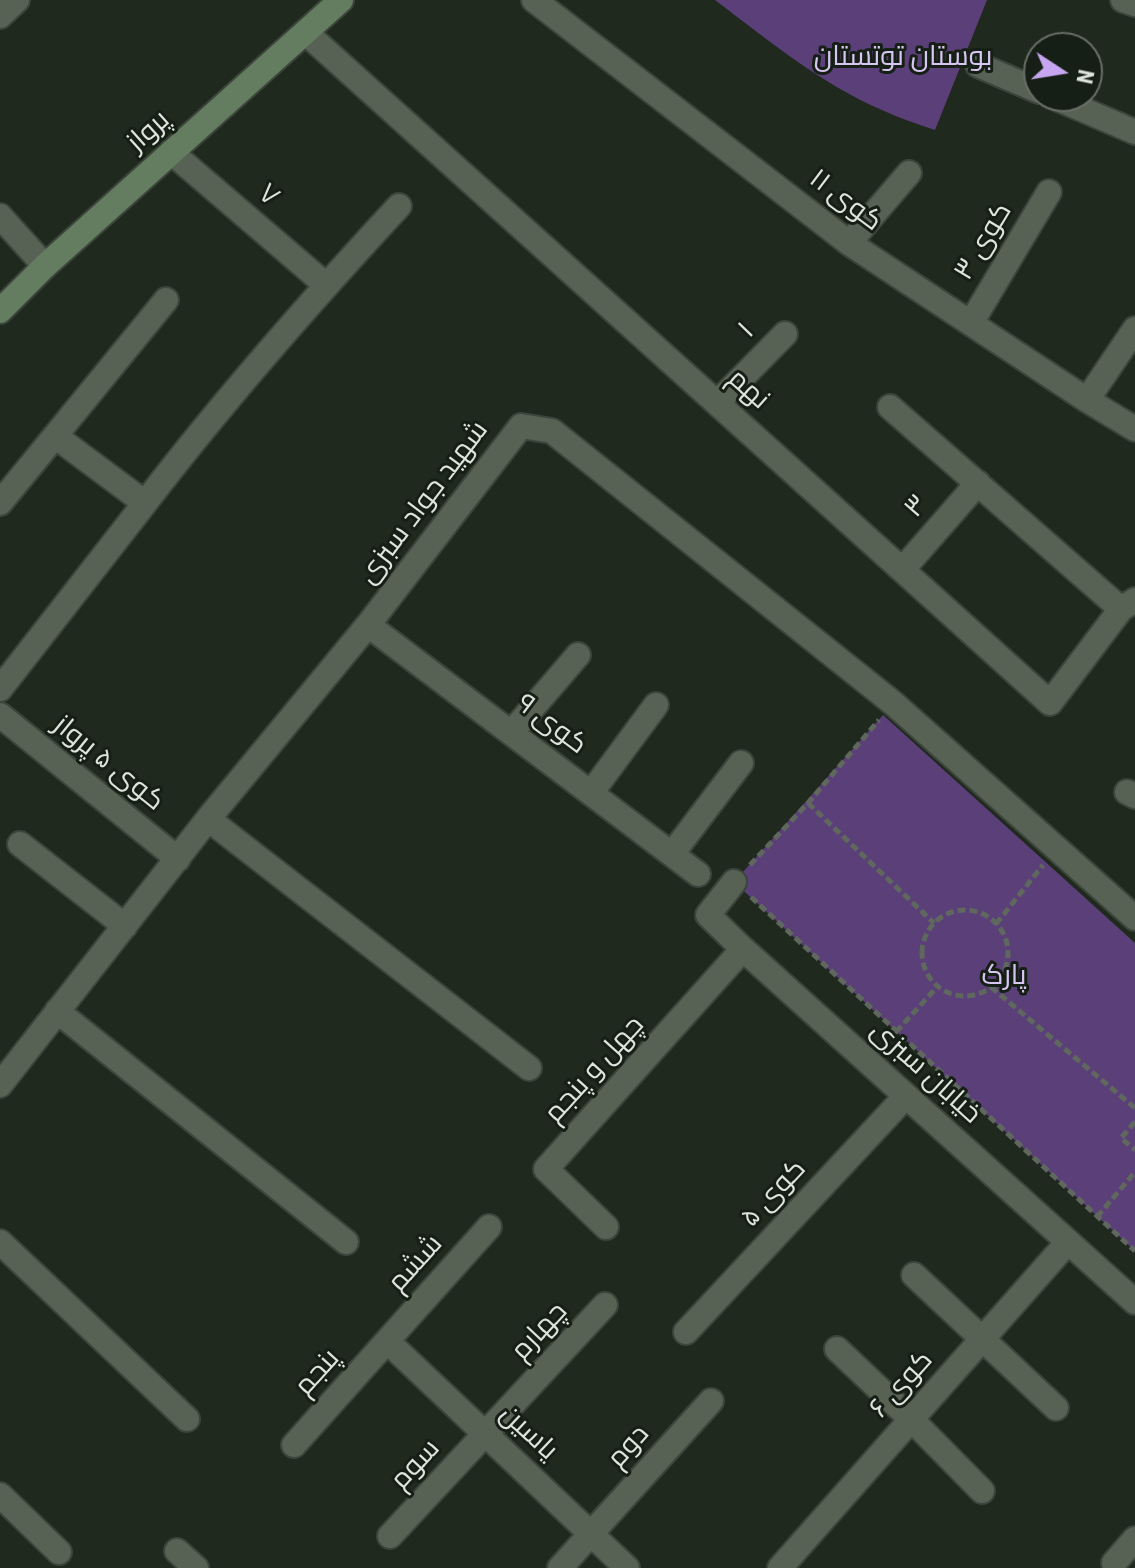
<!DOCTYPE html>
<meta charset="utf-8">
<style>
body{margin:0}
#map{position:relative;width:1135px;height:1568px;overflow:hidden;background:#20291e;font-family:"Roboto Condensed",sans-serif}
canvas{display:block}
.north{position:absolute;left:1023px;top:32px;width:80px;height:80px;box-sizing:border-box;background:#161f15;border:2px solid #666e65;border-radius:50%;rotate:102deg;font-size:22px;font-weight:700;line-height:32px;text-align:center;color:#dfe5de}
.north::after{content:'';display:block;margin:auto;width:28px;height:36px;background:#c6a6f0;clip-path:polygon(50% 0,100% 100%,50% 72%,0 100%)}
</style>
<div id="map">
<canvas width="1135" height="1568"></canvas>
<div class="north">N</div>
</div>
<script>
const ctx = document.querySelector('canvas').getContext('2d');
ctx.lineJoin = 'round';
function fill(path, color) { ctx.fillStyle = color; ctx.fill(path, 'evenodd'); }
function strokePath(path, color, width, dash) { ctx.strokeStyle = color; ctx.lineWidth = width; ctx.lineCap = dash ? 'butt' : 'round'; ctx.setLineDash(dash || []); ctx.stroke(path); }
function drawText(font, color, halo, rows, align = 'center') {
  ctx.font = font + ' "Roboto Condensed",Cairo,sans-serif'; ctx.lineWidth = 6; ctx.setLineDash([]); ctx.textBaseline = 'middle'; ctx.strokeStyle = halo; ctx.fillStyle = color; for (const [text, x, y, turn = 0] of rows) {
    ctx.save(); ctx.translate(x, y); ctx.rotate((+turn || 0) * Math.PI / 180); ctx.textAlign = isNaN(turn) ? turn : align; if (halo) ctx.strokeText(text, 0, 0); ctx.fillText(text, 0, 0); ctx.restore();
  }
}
fill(new Path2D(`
 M715,0H987L935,130C917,124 899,118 882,110C821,84 768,40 715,0Z
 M883,715L1135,943V1251L734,882Z`), '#5a3f78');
const street = new Path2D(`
 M534,0L849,243L1087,400L1135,429
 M1123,0L1135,4
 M0,16L17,0
 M306,33L1050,703L1121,609L1135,600
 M978,65L1039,91
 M1051,96L1135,132
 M171,152L326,285
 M0,216L45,266
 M849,243L909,173
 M971,323L1049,192
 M1087,400L1135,329
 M717,403L785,334
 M890,407L1121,609
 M0,503L55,436
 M145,503C224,400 310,302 399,206
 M902,570L978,483
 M368,625L698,874
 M0,689L145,503L55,436L166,300
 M0,715L178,859
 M511,733L578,655
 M1127,792L1135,796
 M591,793L656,705
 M208,819L529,1068
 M20,844L125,926
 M672,854L741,763
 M734,882L708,915L743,949L1135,1302
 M57,1011L346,1242
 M0,1085L208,819L368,625L521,426L552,431L893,703L1135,918
 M606,1227L546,1169L743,949
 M0,1242L187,1419
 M914,1275L1056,1408
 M686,1332L906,1096
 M387,1341L627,1568
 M837,1349L912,1420L982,1491
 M294,1445L489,1227
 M0,1495L59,1552
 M390,1536L605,1305
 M177,1551L196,1568
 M1114,1563L1135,1539
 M560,1568L711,1401
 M780,1568L1068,1242`);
const secondary = new Path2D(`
 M0,311L45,266L341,0`);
strokePath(street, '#3c453b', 28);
strokePath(secondary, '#3c453b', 28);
strokePath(new Path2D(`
 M808,803L934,923
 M750,865L808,803L879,720
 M751,897L1135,1251
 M922 953a43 43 0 1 1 86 0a43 43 0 1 1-86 0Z
 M996,924L1043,865
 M991,987L1135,1108
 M896,1032L937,987
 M1135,1122L1121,1138L1135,1150
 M1097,1217L1135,1172`), '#5f675e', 5, [8, 4]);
strokePath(street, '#576255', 24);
strokePath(secondary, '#647d60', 24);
drawText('28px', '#d8c6f2', '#161f15', [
 ["بوستان توتستان",903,58],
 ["پارک",1004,977]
]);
drawText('28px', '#dfe5de', '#161f15', [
 ["پرواز",149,132,-42],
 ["۷",268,196,41],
 ["کوی ۱۱",845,201,37],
 ["کوی ۳",984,242,-59],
 ["۱",747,331,-46],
 ["نهم",748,390,42],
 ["شهید جواد سبزی",424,503,-53],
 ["۳",917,507,-49],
 ["کوی ۹",551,725,37],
 ["کوی ۵ پرواز",108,764,39],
 ["چهل و پنجم",595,1070,-48],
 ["خیابان سبزی",925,1073,42],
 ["کوی ۵",774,1194,-47],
 ["ششم",416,1264,-48],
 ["چهارم",540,1332,-47],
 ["پنجم",318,1373,-48],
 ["کوی ۶",902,1385,-48],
 ["یاسین",528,1433,43],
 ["دوم",629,1447,-48],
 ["سوم",416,1465,-47]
]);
</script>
